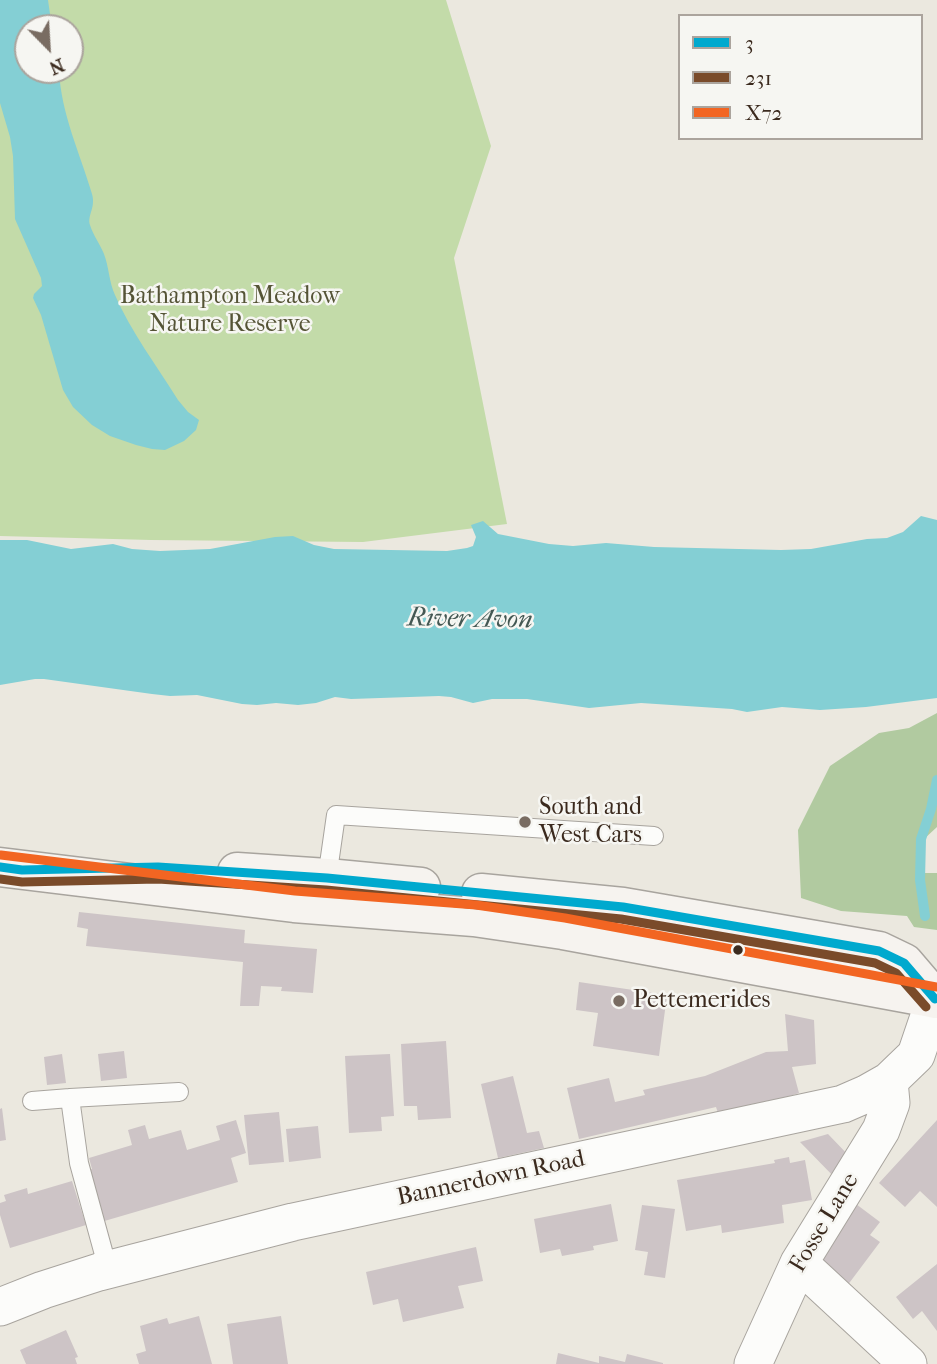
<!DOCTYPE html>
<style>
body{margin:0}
#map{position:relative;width:937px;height:1364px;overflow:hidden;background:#ebe8df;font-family:"IM FELL French Canon",serif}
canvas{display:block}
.legend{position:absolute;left:678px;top:14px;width:245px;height:126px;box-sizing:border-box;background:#f6f6f2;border:2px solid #aba49d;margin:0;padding:9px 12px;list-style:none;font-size:21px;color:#3b2a1e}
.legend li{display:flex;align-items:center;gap:14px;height:35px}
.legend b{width:35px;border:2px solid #aba49d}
.north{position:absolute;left:14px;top:14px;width:70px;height:70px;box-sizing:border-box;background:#f6f6f2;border:2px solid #aba49d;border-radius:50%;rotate:156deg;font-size:19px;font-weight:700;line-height:28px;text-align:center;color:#3b2a1e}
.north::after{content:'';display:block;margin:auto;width:24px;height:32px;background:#796c62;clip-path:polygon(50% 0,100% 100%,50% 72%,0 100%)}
</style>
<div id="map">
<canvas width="937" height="1364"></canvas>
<ul class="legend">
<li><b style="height:9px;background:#00a9ce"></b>3</li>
<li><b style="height:9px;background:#7a4b2a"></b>231</li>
<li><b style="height:9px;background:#f26522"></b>X72</li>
</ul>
<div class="north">N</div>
</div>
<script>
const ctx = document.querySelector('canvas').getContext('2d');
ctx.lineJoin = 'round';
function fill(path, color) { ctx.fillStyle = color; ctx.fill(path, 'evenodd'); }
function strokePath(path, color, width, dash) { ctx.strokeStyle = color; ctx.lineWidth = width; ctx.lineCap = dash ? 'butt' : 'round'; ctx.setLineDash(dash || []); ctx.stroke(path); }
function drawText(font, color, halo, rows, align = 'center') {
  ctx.font = font + ' "IM FELL French Canon",serif'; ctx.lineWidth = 5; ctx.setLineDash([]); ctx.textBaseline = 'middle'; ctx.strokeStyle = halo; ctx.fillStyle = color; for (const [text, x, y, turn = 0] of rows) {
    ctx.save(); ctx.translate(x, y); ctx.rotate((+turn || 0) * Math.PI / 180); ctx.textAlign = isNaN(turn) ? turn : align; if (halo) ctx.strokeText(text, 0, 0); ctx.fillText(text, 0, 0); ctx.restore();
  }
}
fill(new Path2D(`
 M0,0H446L491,146L454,258L507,524L363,542L151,540L0,536ZM28,28H70V70H28Z`), '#c3dba9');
fill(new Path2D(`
 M937,713V827L924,839L922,873H937V930L914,927L907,916L841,911L801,898L798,830L830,766L879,733L909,728Z`), '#b1caa0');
fill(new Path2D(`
 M0,0H48L52,28H28V70H59C61,114 80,153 92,194C96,208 87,215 90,225C93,235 100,244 104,254C109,267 109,282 115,295C131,332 157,366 178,400L188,412L199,420L196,430L184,441L165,450L152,449L136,445L110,436L92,425L73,407L63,390L41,315L33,298L34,294L42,286L41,278L15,219L13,156L10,137L0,103Z
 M921,516L937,520V698L866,707L820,710L782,707L747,712L732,709L641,703L589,708L527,699H492L473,703L451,697L439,696L351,699L335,697L316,703L298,705L276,703L257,705L242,704L197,695L170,696L152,694L44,679H35L0,685V540H27L71,549L113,544L132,549L160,551L210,549L275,537L293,536L314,545L334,549L447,551L467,548L473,546L476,537L471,525L483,521L498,534L549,544L573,546L606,543L654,547L781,550L811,549L867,539L887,538L903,532Z`), '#84cfd4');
strokePath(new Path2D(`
 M925,916L920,880L921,839L931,809L937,780`), '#84cfd4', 10);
fill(new Path2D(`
 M79,912L245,930L244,943L317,949L313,993L281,991L282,987L261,986L259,1006H240L243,962L86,946L88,929L77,927Z
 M579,982L667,995L659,1056L593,1046L598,1013L576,1010Z
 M785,1014L814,1020L816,1064L792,1067L799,1093L720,1119L716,1107L579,1139L567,1088L609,1078L615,1102L645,1095L643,1090L705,1076L766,1052L788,1051Z
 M446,1041L451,1118L418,1120L417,1106H404L401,1044Z
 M124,1051L127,1078L101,1081L98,1054Z
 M62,1054L66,1083L47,1085L44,1057Z
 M390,1054L394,1116L381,1117L382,1131L349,1133L345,1056Z
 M513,1076L527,1133L539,1131L544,1148L498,1158L481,1084Z
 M2,1108L6,1140L0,1141V1109Z
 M279,1112L284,1162L249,1165L244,1115Z
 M236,1120L246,1153L231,1158L238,1182L101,1222L86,1171L92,1169L89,1158L132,1145L128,1130L145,1125L149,1139L181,1130L187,1150L220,1140L216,1126Z
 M937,1120V1207L920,1191L905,1207L879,1183Z
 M318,1126L321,1158L289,1162L286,1129Z
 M828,1134L852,1159L838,1181L800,1142Z
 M789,1157L790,1163L805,1160L812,1200L782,1205L784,1223L722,1233L721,1225L686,1231L677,1180L775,1163L774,1160Z
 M72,1181L86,1225L10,1248L0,1215V1203L6,1201L4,1195L27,1188L28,1194Z
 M611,1204L618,1241L593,1246L594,1250L562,1256L560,1249L540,1253L534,1219Z
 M856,1204L880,1222L870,1235L880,1242L847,1286L814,1262Z
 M642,1205L675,1209L665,1278L644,1275L648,1252L635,1250Z
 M476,1247L483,1281L458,1286L464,1308L403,1322L398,1299L373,1305L366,1272Z
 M937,1264V1331L922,1311L913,1319L896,1297Z
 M199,1316L212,1364H139L136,1354L146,1351L140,1326L167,1318L169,1324Z
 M281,1316L288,1364H233L227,1324Z
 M66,1330L78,1357L75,1358L77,1364H26L20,1350Z
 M558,1353L599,1363V1364H556Z
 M627,1354L663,1363V1364H599V1356L625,1362Z`), '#cdc4c6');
const lane = new Path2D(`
 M327,878L336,815L654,836
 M32,1101L70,1098
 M108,1269L79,1163L70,1098L179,1092`);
const street = new Path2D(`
 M799,1263L908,1364
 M0,1307L43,1290L99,1272L293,1222L843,1104L866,1094L889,1081L916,1055L935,999
 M753,1364L799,1263L881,1130L891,1103L889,1081`);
const secondary = new Path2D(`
 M0,867L294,903L474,917L563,930L937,999
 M237,872L327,878L421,887
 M481,893L623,907L879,951L904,963L935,999`);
strokePath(lane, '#a8a49e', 20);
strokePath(street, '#a8a49e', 39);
strokePath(secondary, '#a8a49e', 41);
strokePath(lane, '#fcfcfa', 18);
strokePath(street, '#fcfcfa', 37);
strokePath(secondary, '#f6f3ef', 38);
strokePath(new Path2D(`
 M0,867L22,870L158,867L327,878L623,907L879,951L904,963L935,999`), '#00a9ce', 9);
strokePath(new Path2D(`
 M0,879L22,882L158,879L326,890L621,919L875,963L896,973L926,1007`), '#7a4b2a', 9);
strokePath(new Path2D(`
 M1,855L295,891L476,905L565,918L937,987`), '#f26522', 9);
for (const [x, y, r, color] of [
 [525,822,7,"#796c62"],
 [738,950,6,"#3b2a1e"],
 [619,1001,7,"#796c62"]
]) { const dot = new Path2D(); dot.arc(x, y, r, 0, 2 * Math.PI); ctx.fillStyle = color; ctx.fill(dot); strokePath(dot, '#f6f6f2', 2.5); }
drawText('24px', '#555436', '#f6f6f2', [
 ["Bathampton Meadow",230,297],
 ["Nature Reserve",230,325]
]);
drawText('24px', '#3b2a1e', '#f6f6f2', [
 ["South and",539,808],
 ["West Cars",539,836],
 ["Pettemerides",633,1001]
], 'left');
drawText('24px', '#3b2a1e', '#f6f6f2', [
 ["Bannerdown Road",491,1179,-12],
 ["Fosse Lane",825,1223,-59]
]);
drawText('italic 26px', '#445853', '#f6f6f2', [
 ["River Avon",470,620,1]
]);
</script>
